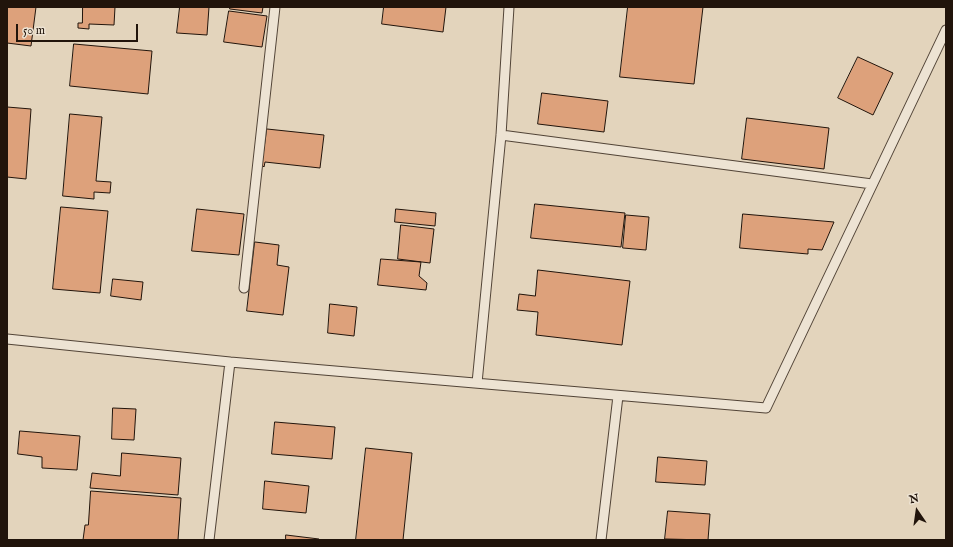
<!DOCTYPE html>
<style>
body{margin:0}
#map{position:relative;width:953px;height:547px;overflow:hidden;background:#e3d4bc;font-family:"IM FELL English",serif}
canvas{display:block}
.frame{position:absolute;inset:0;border:8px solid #21140b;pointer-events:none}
.north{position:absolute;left:897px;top:491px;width:40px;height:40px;-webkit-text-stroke:3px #ede3d3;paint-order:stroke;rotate:347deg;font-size:11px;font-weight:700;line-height:16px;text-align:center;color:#21140b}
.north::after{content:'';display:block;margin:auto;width:14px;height:18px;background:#21140b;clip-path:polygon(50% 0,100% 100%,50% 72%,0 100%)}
.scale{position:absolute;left:16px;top:24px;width:122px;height:18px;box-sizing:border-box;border:2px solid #21140b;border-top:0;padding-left:5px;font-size:12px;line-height:14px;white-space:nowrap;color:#21140b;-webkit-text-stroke:3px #ede3d3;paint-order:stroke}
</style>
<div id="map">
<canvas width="953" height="547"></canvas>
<div class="frame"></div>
<div class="north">N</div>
<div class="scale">50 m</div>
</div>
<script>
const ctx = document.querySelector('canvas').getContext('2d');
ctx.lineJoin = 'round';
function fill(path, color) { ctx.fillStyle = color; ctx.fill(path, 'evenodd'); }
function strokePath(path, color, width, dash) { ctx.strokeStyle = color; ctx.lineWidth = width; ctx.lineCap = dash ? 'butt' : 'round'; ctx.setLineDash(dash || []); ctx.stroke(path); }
const building = new Path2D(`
 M7,7H36L31,46L7,43Z
 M83,7H115L114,25L89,24V29L78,28V23H82Z
 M180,7H209L207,35L177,33Z
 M230,7H263L262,13L230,9Z
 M384,7H446L443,32L382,24Z
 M628,7H703L694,84L620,77Z
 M229,11L267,16L262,47L224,42Z
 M74,44L152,51L148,94L70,86Z
 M858,57L893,73L873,115L838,98Z
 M542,93L608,101L604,132L538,124Z
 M7,107L31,109L26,179L7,177Z
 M70,114L102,117L96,181L111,182L110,193L94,192V199L63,196Z
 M747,118L829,128L824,169L742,159Z
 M267,129L324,135L320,168L265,162L264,167L262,165Z
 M535,204L625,213L621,247L531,238Z
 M61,207L108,211L100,293L53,289Z
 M197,209L244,214L239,255L192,251Z
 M396,209L436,213L435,226L395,222Z
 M743,214L834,222L822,250L808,249V254L740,248Z
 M626,215L649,217L646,250L623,248Z
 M401,225L434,229L430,263L398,259Z
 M255,242L279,245L277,265L289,267L283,315L247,311Z
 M381,259L421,262L419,276L427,283L426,290L378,285Z
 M538,270L630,281L622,345L536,335L538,312L517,310L519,294L535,296Z
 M113,279L143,282L141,300L111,296Z
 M330,304L357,307L354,336L328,333Z
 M113,408L136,409L134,440L112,439Z
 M275,422L335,427L332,459L272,454Z
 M20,431L80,436L77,470L42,468V457L18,454Z
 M366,448L412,453L403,540H356Z
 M122,453L181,458L178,495L90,488L92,473L120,476Z
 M658,457L707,461L705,485L656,482Z
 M265,481L309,486L306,513L263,509Z
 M91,491L181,498L178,540H83L85,525H88Z
 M668,511L710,514L708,540L665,539Z
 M286,535L319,539V540H286Z`);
fill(building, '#dda17b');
strokePath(building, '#21140b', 1);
const service = new Path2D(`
 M501,135L872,184
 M244,288L275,7
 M7,339L230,362L766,408L946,30
 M477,383L501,135L509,7
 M209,540L230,362
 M601,540L618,396`);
strokePath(service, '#524437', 11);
strokePath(service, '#ede3d3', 9);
</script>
